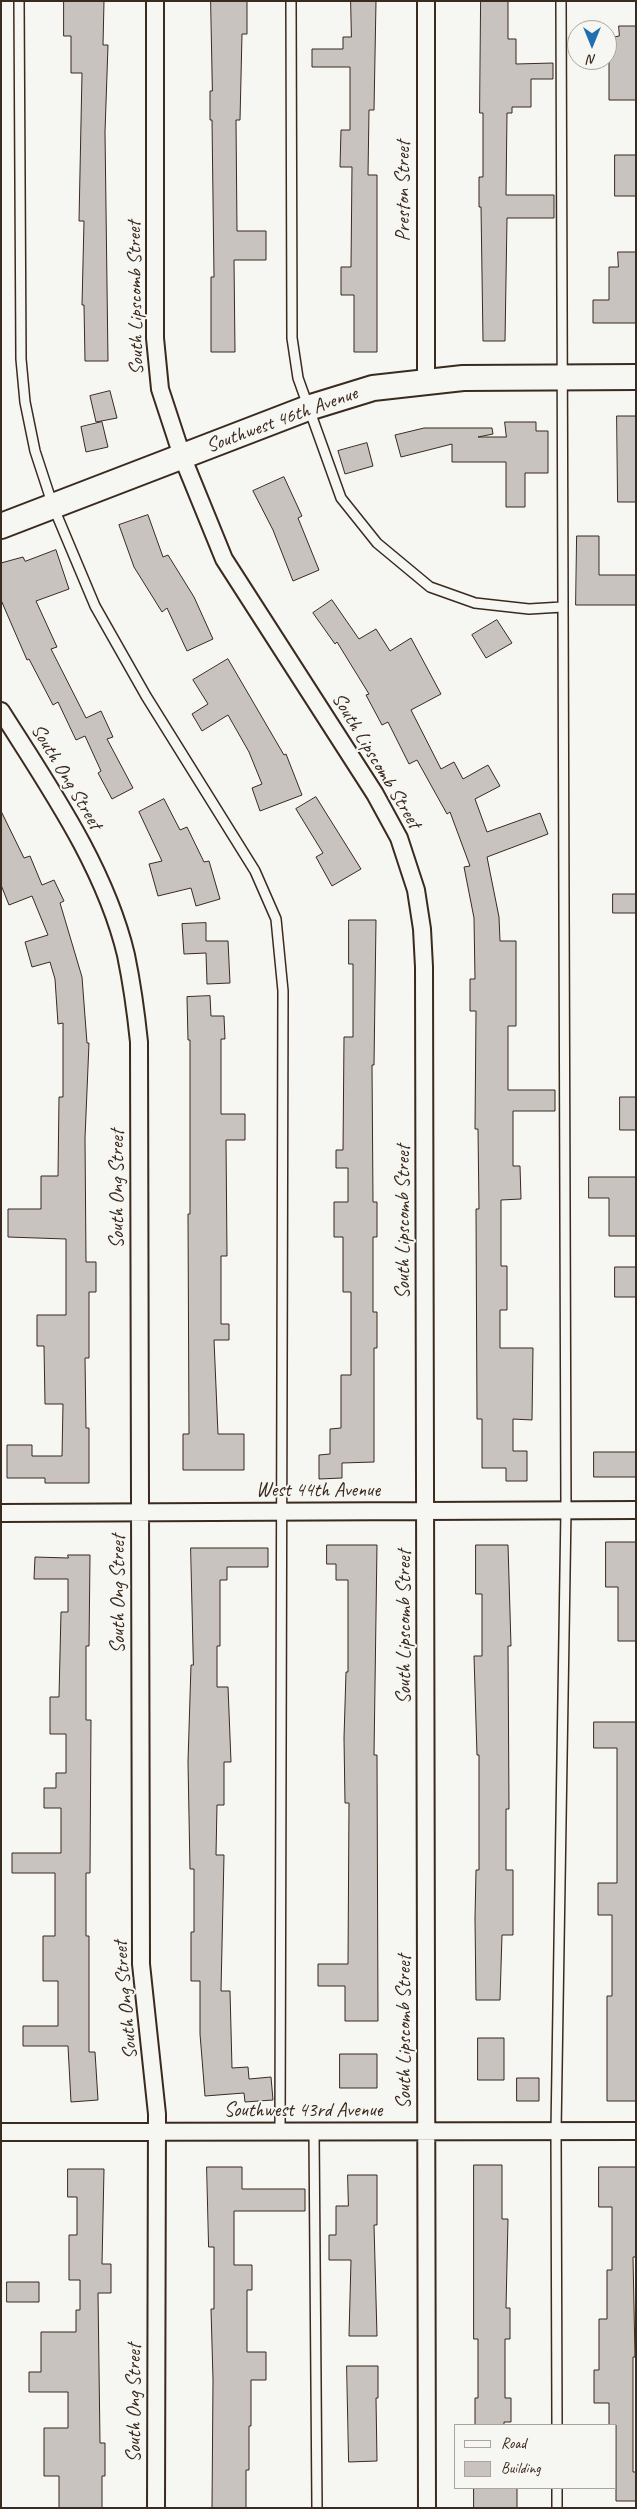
<!DOCTYPE html>
<style>
body{margin:0}
#map{position:relative;width:637px;height:2509px;overflow:hidden;background:#f6f6f2;font-family:Caveat,sans-serif}
canvas{display:block}
.frame{position:absolute;inset:0;border:2px solid #3b2a1e;pointer-events:none}
.legend{position:absolute;left:454px;top:2424px;width:162px;height:65px;box-sizing:border-box;background:#f6f6f2;border:1px solid #aba49d;margin:0;padding:6px 9px;list-style:none;font-size:15px;color:#3b2a1e}
.legend li{display:flex;align-items:center;gap:10px;height:25px}
.legend b{width:25px;border:1px solid #aba49d}
.north{position:absolute;left:567px;top:20px;width:50px;height:50px;box-sizing:border-box;background:#f6f6f2;border:1px solid #aba49d;border-radius:50%;rotate:180deg;font-size:14px;font-weight:700;line-height:20px;text-align:center;color:#3b2a1e}
.north::after{content:'';display:block;margin:auto;width:18px;height:22px;background:#1f6fb2;clip-path:polygon(50% 0,100% 100%,50% 72%,0 100%)}
</style>
<div id="map">
<canvas width="637" height="2509"></canvas>
<div class="frame"></div>
<ul class="legend">
<li><b style="height:6px;background:#f6f6f2"></b>Road</li>
<li><b style="height:14px;background:#c8c3be"></b>Building</li>
</ul>
<div class="north">N</div>
</div>
<script>
const ctx = document.querySelector('canvas').getContext('2d');
ctx.lineJoin = 'round';
function fill(path, color) { ctx.fillStyle = color; ctx.fill(path, 'evenodd'); }
function strokePath(path, color, width, dash) { ctx.strokeStyle = color; ctx.lineWidth = width; ctx.lineCap = dash ? 'butt' : 'round'; ctx.setLineDash(dash || []); ctx.stroke(path); }
function drawText(font, color, halo, rows, align = 'center') {
  ctx.font = font + ' Caveat,sans-serif'; ctx.lineWidth = 4; ctx.setLineDash([]); ctx.textBaseline = 'middle'; ctx.strokeStyle = halo; ctx.fillStyle = color; for (const [text, x, y, turn = 0] of rows) {
    ctx.save(); ctx.translate(x, y); ctx.rotate((+turn || 0) * Math.PI / 180); ctx.textAlign = isNaN(turn) ? turn : align; if (halo) ctx.strokeText(text, 0, 0); ctx.fillText(text, 0, 0); ctx.restore();
  }
}
const building = new Path2D(`
 M64,1H104L103,45H108L105,132L108,361H85L84,305H82L84,221H79L82,73H71V36H64Z
 M211,1H247V34H242L240,120H236L237,231H266V260H234L235,352H211V277H214L212,120H210V91H212Z
 M351,1H376L374,110H369L368,175H377V352H354V295H341V267H351L352,167H340L341,130H350V67H312V49H343V37H351Z
 M481,1H508V39H516V64L553,63V79H531V107H512V113H507L506,195H554V218H507L505,341H483L481,207H479V177H483V113H480Z
 M619,26H636V100H609V38L619,36Z
 M615,155H636V196H615Z
 M618,252H636V323H593V300H609V267H618Z
 M110,391L117,418L96,422L90,396Z
 M617,416H636V502H618Z
 M102,422L108,447L86,452L81,427Z
 M505,422H536V431H548V473H525V507H506V462H452V444L401,457L395,435L424,428H492L493,434L478,437H506Z
 M367,443L373,466L345,474L338,451Z
 M284,477L302,516L298,518L319,570L293,581L273,530L253,491Z
 M148,515L163,557L168,555L194,597L213,639L187,651L167,608L162,612L134,567L119,525Z
 M577,536H599V575H636V605H576Z
 M56,550L69,589L36,601L57,647L51,649L86,718L101,711L113,737L107,739L133,788L112,799L98,773L101,771L85,736L76,740L58,702L53,705L29,659L27,660L1,600V563L23,557L25,561Z
 M332,600L359,639L376,629L390,651L411,638L441,694L411,710L441,769L454,762L463,779L488,765L500,786L475,799L487,832L540,813L548,834L487,857L499,917L500,941H516V1026H508V1090H555V1111H513V1166H520L521,1199L501,1200V1266H507V1310H500V1348H533L532,1420L513,1419V1451H527V1481H506V1468H482V1419H477L476,1209H479L478,1129H475L476,1011H470V979H475L474,918L464,867L470,866L450,812L447,814L417,760L409,764L388,722L382,725L366,695L369,694L337,642L335,644L313,613Z
 M497,620L512,643L486,658L472,635Z
 M228,659L284,755L286,754L302,795L260,811L252,788L262,784L249,752L228,715L202,731L192,714L208,704L193,680Z
 M316,797L361,869L332,886L316,857L323,853L296,809Z
 M164,799L180,830L187,827L204,862L209,861L220,899L196,906L191,888L158,896L149,864L162,861L139,812Z
 M1,811L24,858L30,856L42,885L54,880L64,901L60,903L82,977L87,1043H89L85,1138L86,1262H96V1292H89V1358H85L86,1428H89V1483H45V1478H7V1445H32V1456H62L63,1404H45L44,1346H37V1315H66V1239L8,1237V1209H41V1176H58L59,1097H63V1023L58,1024L55,979L50,962L32,967L25,942L48,935L32,896L9,905L1,885Z
 M613,894H636V913H613Z
 M349,920H376L374,1065H372L373,1202H377V1237H373V1312H377V1348H374V1462L342,1463V1478L319,1479V1455L330,1454V1429L341,1428V1375H351V1292H343V1237H334V1202H348V1168H336V1150H343L344,1037H353V964H349Z
 M206,923V941H228L230,983L207,984L206,953L184,954L182,924Z
 M210,996L211,1016H224L225,1039H221V1114H245V1140H226L227,1256H221V1324H229V1340H214L218,1434H244V1470H183V1434H189L188,1214H190V1040H188L187,997Z
 M620,1097H636V1130H620Z
 M589,1177H636V1236H609V1198H589Z
 M615,1267H636V1297H615Z
 M594,1452H636V1477H594Z
 M606,1542H636V1641H618V1587H606Z
 M327,1545H377L374,1755H377L378,2021H345V1986H318V1964H348L349,1803H345L344,1738L346,1672H348V1580H336V1564H327Z
 M476,1545H508L511,1646H508L509,1809H506V1870H513V1935H502L500,2000H476L475,1918L476,1870H479V1755H477L474,1656H482V1594H476Z
 M191,1548H268V1567H227V1580H220V1646H217V1687H228L231,1762H224V1805H217L216,1855H224L221,1991H230L232,2068L248,2067L249,2079L271,2077L273,2100L245,2102L244,2093L205,2096L200,2034V1981H191V1932H194V1869H190L188,1762L191,1665H193Z
 M68,1555H90L89,1646H86V1720H91L90,1873H86V1936H89V2052H95L98,2100L71,2102L68,2046H23V2026H58V1981H43V1936H55V1873H12V1853H61V1808H44V1788H56V1773H66V1734H50V1697H59L61,1612H68V1579H34L35,1557L68,1558Z
 M594,1722H636V2101H607V1996H612V1915H598V1883H617V1748H594Z
 M478,2038H504V2080H478Z
 M340,2054H377V2088H340Z
 M517,2078H539V2101H517Z
 M474,2165H502V2219H508L506,2308H510V2339H505V2398H511V2422H504V2425H475V2398H478V2339H474Z
 M207,2167H242V2189H305V2211H234V2265H252V2290H247V2352H266V2380H251V2426H249V2470H246V2508H212L213,2380L211,2309H214V2247H209Z
 M599,2167H636V2257H633L635,2357H633V2472H636V2501H616V2425H609V2403H594V2370H599V2319H607V2270H612V2207H599Z
 M68,2169H104L102,2264H111V2293H98L100,2443H105V2476H102V2508H59V2476H44V2428H68V2392H29V2372H41V2332H76V2310H80V2280H69V2235H77V2197H68Z
 M348,2175H377V2225H374L377,2336H349L351,2260H329V2235H336V2206H348Z
 M7,2282H39V2302H7Z
 M347,2366H378V2398H376L377,2461L349,2462Z
 M474,2488H517V2508H474Z`);
fill(building, '#c8c3be');
strokePath(building, '#3b2a1e', 1);
const service = new Path2D(`
 M19,1L21,359L25,402L35,451L53,506L95,606L146,696L255,871L276,919L283,991L280,2132
 M291,1L292,338L298,378L341,498L377,543L430,587L475,603L529,609L562,607
 M314,2132L317,2508
 M557,2425L556,2131L566,1510L561,1
 M557,2488V2508`);
const minor = new Path2D(`
 M155,1V338L160,389L182,456L224,559L375,794L399,838L416,890L422,929L424,967L427,2508
 M426,1V380
 M1,711C49,787 105,867 126,955C132,984 136,1013 139,1042L141,1964L157,2114L156,2508
 M1,1513L636,1510
 M1,2132L636,2131`);
const secondary = new Path2D(`
 M1,526L308,408L373,388L463,378L636,377`);
strokePath(service, '#3b2a1e', 12);
strokePath(minor, '#3b2a1e', 20);
strokePath(secondary, '#3b2a1e', 28);
strokePath(service, '#f6f6f2', 9);
strokePath(minor, '#f6f6f2', 16);
strokePath(secondary, '#f6f6f2', 24);
drawText('20px', '#3b2a1e', '#f6f6f2', [
 ["Preston Street",404,191,-90],
 ["South Lipscomb Street",136,298,-91],
 ["Southwest 46th Avenue",282,420,-20],
 ["South Lipscomb Street",376,761,59],
 ["South Ong Street",66,777,59],
 ["South Ong Street",118,1189,-90],
 ["South Lipscomb Street",404,1222,-90],
 ["West 44th Avenue",318,1491],
 ["South Ong Street",119,1594,-90],
 ["South Lipscomb Street",405,1627,-90],
 ["South Ong Street",126,2000,-95],
 ["South Lipscomb Street",405,2032,-90],
 ["Southwest 43rd Avenue",303,2111],
 ["South Ong Street",135,2403,-90]
]);
</script>
